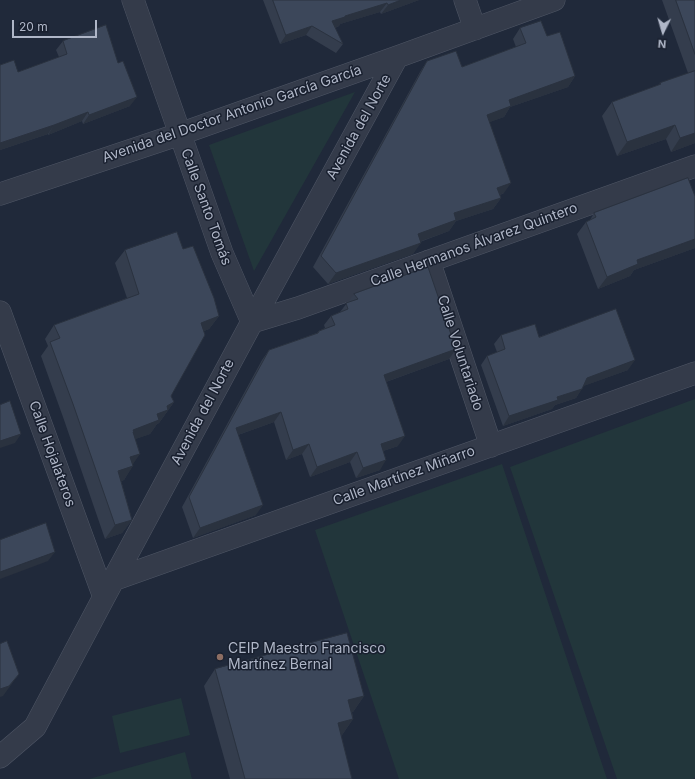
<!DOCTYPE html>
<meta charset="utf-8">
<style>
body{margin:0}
#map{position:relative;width:695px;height:779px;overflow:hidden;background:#20293a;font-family:Inter,sans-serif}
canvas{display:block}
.north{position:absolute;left:643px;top:12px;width:40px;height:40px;-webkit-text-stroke:3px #19202f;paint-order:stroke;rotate:185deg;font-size:11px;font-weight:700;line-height:16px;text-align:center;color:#afb6c7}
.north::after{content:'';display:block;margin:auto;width:14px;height:18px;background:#afb6c7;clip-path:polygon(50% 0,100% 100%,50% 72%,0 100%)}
.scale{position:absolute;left:12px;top:20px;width:85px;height:18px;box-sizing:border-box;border:2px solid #afb6c7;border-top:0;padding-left:5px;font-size:12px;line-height:14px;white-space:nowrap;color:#afb6c7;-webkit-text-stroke:3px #19202f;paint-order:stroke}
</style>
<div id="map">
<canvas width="695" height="779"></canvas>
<div class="north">N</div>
<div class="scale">20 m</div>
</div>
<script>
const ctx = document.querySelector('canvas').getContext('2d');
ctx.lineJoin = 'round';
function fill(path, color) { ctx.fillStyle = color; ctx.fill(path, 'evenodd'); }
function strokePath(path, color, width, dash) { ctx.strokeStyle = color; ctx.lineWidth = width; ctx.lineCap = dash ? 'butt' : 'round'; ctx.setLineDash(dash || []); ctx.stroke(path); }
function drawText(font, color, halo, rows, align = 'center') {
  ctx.font = font + ' Inter,sans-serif'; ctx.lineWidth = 3; ctx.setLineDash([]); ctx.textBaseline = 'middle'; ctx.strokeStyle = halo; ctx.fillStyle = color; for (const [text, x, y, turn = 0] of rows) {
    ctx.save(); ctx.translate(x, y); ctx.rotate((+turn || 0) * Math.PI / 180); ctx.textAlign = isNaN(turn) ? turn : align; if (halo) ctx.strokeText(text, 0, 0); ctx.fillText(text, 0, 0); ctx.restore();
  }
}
fill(new Path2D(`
 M355,92L254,271L209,145Z
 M695,399V777L693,779H617L510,467Z
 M502,464L607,779H399L315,530Z
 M181,698L190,735L120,753L112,716Z
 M185,752L192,779H89Z`), '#22363b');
const minor = new Path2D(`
 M133,0L222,253L252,322L298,308L695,166
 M465,0L475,29
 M0,194L180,134L397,57L554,0
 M429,261L491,446
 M0,312L104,597
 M113,580L695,373
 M0,757L35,727L103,599L252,322L397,57`);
strokePath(minor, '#4f5665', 23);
strokePath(minor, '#343b4a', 22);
fill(new Path2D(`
 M263,0H419L381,14L380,12L340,24L339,26L335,28L343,44L336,53L306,35L280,44Z
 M662,0H695V143L671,152L666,139L617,156L602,116L612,102L659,85L660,83L688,73Z
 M520,28L547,36L575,76L568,87L510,107L504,117L489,122L504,193L500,195L501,198L493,209L456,221L449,231L420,242L413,254L328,284L313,267L420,72L427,61L462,67L516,47L513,39Z
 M63,41L130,106L83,124L82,121L48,135V134L0,150V65L18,72L59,57L56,50Z
 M695,196V248L634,270L630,276L598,289L577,234L586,222L590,220L594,213Z
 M183,249L219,316L209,329L204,331L171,396L174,402L159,423L157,424L150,434L135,439L133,465L124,480L121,481L132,520L122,533L105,539L63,417L41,356L48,346L45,339L54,325L127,298L115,263L125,250Z
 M354,294L449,359L386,382L398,446L383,451L380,470L356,478L350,462L310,477L302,454L286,460L274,422L238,435L256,515L193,538L182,507L262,360L269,350L317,333L319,331L325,328L324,325L331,316L340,312Z
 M501,335L539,337L628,370L583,386L576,398L555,405L552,409L503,426L481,365L487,356L497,352L494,344Z
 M215,669L364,696L353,712H352L353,719L342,735L341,736L352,779H230L204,686Z`), '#343d4d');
fill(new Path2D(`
 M401,0H419L381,14L388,5Z
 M387,3L380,12L340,24L339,26L326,31L332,21L345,16Z
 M312,26L306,35L280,44L286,35Z
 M575,76L568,87L510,107L504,117L479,126L487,115L509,100Z
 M137,97L130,106L83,124L89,115Z
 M88,112L82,121L48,135L54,125Z
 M54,125L48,134L0,150V143Z
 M675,125L666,139L617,156L627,142Z
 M695,133V143L671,152L680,138Z
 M511,183L504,193L490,199L497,188Z
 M501,198L493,209L456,221L449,231L410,245L418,234L454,213Z
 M695,239V248L634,270L630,276L598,289L607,277L637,260Z
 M421,243L413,254L328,284L336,273Z
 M219,316L209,329L191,336L201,323Z
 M456,349L449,359L377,385L384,375Z
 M635,360L628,370L581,387L587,378Z
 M582,389L576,398L555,405L552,409L503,426L509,416L557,397Z
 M174,402L159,423L157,424L150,434L127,442L133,430L157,414L167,406Z
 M281,412L274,422L229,438L236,428Z
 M21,434L15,443L0,448V441Z
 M405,436L398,446L374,454L381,444Z
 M309,444L302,454L286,460L293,450Z
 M357,452L350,462L310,477L317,467Z
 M140,454L131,467L133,466L124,480L109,485L130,457Z
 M386,460L380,470L356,478L363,468Z
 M263,505L256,515L193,538L200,528Z
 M132,520L122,533L105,539L115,525Z
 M55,552L48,561L0,579V572Z
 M19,674L3,696L0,697V689Z
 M364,696L353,712L337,716L348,700Z
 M353,719L342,735L326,740L338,723Z`), '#2a323f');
const building = new Path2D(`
 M273,0H401L388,5L387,3L345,16V17L332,21L343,44L312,26L286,35Z
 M676,0H695V54Z
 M541,21L547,36L560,32L575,76L509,100L511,106L487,115L511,183L497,188L501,198L454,213L456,220L418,234L421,243L336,273L321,256L427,61L456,51L462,67L526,43L520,28Z
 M106,25L118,63L123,61L137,97L89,115L88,112L54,125L0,143V65L14,60L18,72L67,54L63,41Z
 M695,71V133L680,138L675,125L627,142L612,102L661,84L660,83Z
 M688,178L695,196V239L637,260L638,264L607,277L586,222L596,217L594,213Z
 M177,232L183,249L193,246L214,298L219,316L201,323L205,335L171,396L174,402L167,406L168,410L157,414L159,420L133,430L134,432H133L140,454L130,457L133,466L118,471L132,520L115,525L73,404L50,342L60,338L54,325L139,294L125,250Z
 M428,267L456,349L384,375L405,436L381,444L386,460L363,468L357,452L317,467L309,444L293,450L281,412L236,428L263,505L200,528L189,497L269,350L318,333L319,331L335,325L331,316L348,309L346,303L358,299L354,294Z
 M616,309L635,360L587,378L582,389L557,397L558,400L509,416L487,356L505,349L501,335L535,324L539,337Z
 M10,401L21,434L0,441V405Z
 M46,523L55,552L0,572V540Z
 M347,633L364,696L348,700L353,719L338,723L352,779H245L215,669Z
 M7,641L19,674L9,686L0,689V644Z`);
fill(building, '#3c475a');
strokePath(building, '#2a323f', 1);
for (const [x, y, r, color] of [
 [220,657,4,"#8d6e63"]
]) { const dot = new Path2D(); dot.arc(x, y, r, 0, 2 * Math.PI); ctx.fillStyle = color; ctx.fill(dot); strokePath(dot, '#19202f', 1.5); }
drawText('14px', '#afb6c7', '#19202f', [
 ["Avenida del Doctor Antonio García García",232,114,-19],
 ["Avenida del Norte",359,127,-61],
 ["Calle Santo Tomás",206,207,70],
 ["Calle Hermanos Álvarez Quintero",474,245,-20],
 ["Calle Voluntariado",460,353,72],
 ["Avenida del Norte",203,412,-62],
 ["Calle Hojalateros",52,454,70],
 ["Calle Martínez Miñarro",404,476,-20]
]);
drawText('14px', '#afb6c7', '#19202f', [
 ["CEIP Maestro Francisco",228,649],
 ["Martínez Bernal",228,665]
], 'left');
</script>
